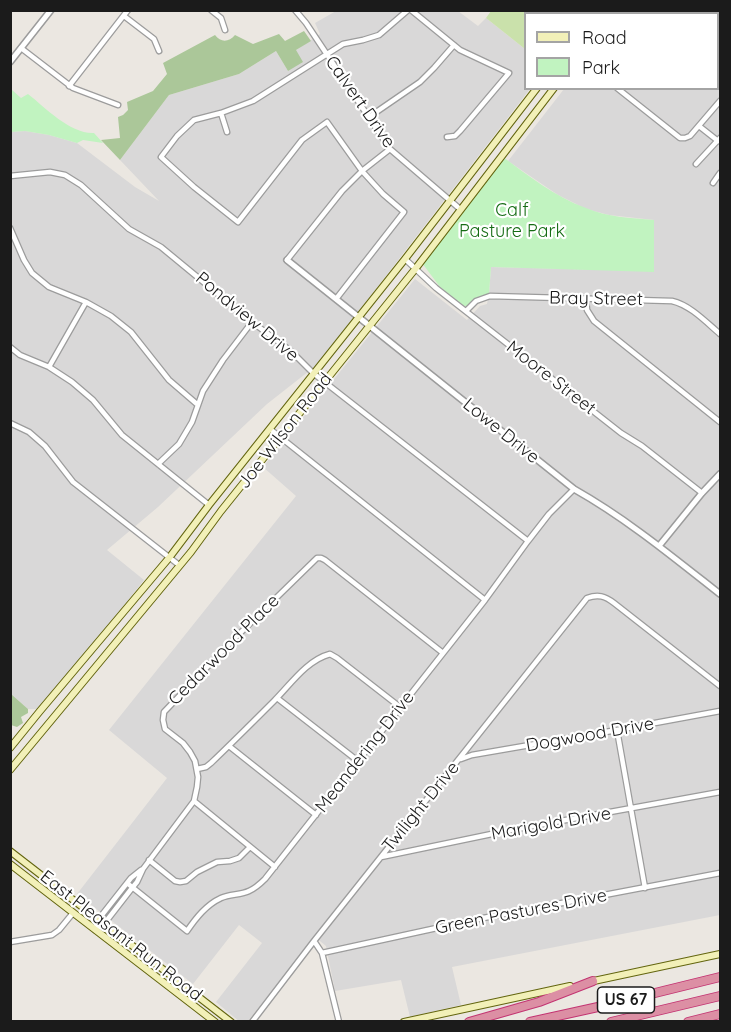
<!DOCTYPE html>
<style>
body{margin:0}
#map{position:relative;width:731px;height:1032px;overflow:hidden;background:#ebe7e1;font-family:Quicksand,sans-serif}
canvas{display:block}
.frame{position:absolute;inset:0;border:12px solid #1b1b1b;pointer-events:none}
.legend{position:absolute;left:524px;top:12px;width:195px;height:78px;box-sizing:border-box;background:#fff;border:2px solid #a4a4a4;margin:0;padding:8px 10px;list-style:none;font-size:18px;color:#1b1b1b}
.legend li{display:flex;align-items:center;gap:12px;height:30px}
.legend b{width:30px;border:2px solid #a4a4a4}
</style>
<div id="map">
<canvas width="731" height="1032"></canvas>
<div class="frame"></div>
<ul class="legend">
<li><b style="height:8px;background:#f2f0b8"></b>Road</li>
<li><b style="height:16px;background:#c1f3c0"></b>Park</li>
</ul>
</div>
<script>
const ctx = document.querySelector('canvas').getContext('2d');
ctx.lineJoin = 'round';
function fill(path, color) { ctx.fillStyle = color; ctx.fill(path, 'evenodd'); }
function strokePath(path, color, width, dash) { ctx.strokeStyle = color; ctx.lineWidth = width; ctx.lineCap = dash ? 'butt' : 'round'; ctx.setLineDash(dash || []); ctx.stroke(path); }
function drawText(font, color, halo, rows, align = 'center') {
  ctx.font = font + ' Quicksand,sans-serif'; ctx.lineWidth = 4.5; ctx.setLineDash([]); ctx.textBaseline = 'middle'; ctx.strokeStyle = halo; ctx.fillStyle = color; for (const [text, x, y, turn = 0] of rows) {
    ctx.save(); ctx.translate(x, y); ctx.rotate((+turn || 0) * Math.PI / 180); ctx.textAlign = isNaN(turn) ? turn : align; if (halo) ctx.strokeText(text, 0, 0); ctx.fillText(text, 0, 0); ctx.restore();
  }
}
fill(new Path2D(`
 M336,11H458L478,26L486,18L525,49L526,88L530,89L318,364L267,404L158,507L107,550L144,580L103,632L37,709H28L11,694V132L25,131L49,135L77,143L135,187L159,201L120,160L169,95L239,74L276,51L288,71L296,50L320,34L315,23Z
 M707,11H720V915L452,967L461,1005L410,1017L401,980L335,991L326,946L315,937L248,1021L240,1022L216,1002L262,943L239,925L193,984L77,894L167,778L109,730L296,496L263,467L415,279L467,320L480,306L487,304L489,294L491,267L653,271L654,220L609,215L586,209L558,195L508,161L564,89L718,88V14L705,13Z`), '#d9d8d8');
fill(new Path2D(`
 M491,11V10L584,11L582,13L526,14L525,49L486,18Z`), '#cae1ab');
fill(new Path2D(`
 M304,31L311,41L296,50L303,62L288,71L276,51L239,74L169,95L120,160L101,140L120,138L118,117L123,115L128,110L127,102L153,91L167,74L163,63L215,35C221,43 229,42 235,35L253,44L279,34L285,41Z
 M11,694L28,709V713L21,717L23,723L17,727L11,725Z`), '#abc799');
fill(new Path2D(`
 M11,89L21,98L28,94C46,108 70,134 94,133L103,143L83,140L77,143L49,135L25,131L11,132Z
 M503,157C529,176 555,197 586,208C607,217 631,218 654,220V272L491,267L489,294L474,300L467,306H464L440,287L422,263Z`), '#c1f3c0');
const minor = new Path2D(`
 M211,10L221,18L225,30
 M295,10L306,23L390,149L460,209
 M411,10L460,50L509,73L460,131L455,136L447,137
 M636,10L640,14
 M124,16L154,39L159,51
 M718,30L720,26
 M718,46L720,48
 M21,48L73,88L118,105
 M718,74L720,76
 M69,86L128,10
 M617,88L680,138H685L690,136L720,101
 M221,113L227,132
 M369,117L420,82L434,68L454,45
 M699,126L718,141
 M696,164L720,138
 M10,176L50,172L65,175L81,185L129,229L161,247L252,322L291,351L313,373L528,541
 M713,183L720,173
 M10,228L24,260L32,273L49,287L86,302L111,316L131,332L169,380L198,405
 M405,259L436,288L537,367L621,433L642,446L702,493
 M287,260L342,191L362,171L390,149
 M336,299L404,212L383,194L362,171L327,122L302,140L238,222L194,187L161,157L177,136L194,120L221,113L253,101L343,44L363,40L379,35L408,10
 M586,299L587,310L594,321L720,422
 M466,311L476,301L490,296L672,301C690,305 706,322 720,334
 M10,347L20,355L49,367L72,382L93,400L122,435L209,505
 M49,367L86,302
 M10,423L29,432L45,446L73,482L179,565
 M270,429L485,600
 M158,464L179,444L192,422L203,391L223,360L252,322
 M277,698L358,761
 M617,730L645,888
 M229,746L316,815
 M461,759L472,755L617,730L720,711
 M197,769L206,767L211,763C232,743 253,722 274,701C290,685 307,660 330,654L337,658L400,707
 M194,801L275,867
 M381,857L511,830L720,792
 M149,860L175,881L180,882L186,881L197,872L217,862L230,861L239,858L250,847
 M127,883L187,931C196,918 206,905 221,898C230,894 241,895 249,891C256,888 260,884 265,879L485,600L528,541L549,514L574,489
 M95,929L98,920L131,878L141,870
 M95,930L104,924L132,888L137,882L143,869L194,801L197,787L198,777L195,761L190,752L183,743L165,729L163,720L164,712L233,640L317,558H321L325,560L443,653
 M314,941L322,953L339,1022
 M10,942L52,935L59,930L73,913
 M322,953L478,919L720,873
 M252,1022L314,941L587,598C598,594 605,596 614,603L720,686`);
const tertiary = new Path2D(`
 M10,62L51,10
 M287,260L574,489C627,519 673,557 720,594
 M659,546L702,493L720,474`);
const secondary = new Path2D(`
 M595,14L598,10
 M613,14L615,10
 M10,748L40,711L169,558L209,505L405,259L537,88
 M10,770L191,552L221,511L416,268L554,88
 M10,851L231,1022
 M10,864L215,1022
 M589,982L720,954
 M404,1022L570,986`);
const motorway = new Path2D(`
 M469,1022L539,1002L593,981
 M530,1022L598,1007L720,977
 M611,1022L720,996
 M688,1022L720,1014`);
strokePath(minor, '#9c9c9c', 7);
strokePath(tertiary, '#9c9c9c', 8);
strokePath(secondary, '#63650f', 8);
strokePath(motorway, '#c33472', 10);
strokePath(minor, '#fff', 4.5);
strokePath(tertiary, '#fff', 5);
strokePath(secondary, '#f2f0b8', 6);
strokePath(motorway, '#dc8fa4', 8);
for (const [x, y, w] of [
 [626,1000,57]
]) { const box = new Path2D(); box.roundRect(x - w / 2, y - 13, w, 26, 4.5); ctx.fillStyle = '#fff'; ctx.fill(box); strokePath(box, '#1b1b1b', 1.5); }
drawText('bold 16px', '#1b1b1b', null, [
 ["US 67",626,1000]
]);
drawText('18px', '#1b1b1b', '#fff', [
 ["Calvert Drive",360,102,55],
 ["Bray Street",596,299,1],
 ["Pondview Drive",247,317,40],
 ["Moore Street",551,378,38],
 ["Joe Wilson Road",285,431,-52],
 ["Lowe Drive",501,431,39],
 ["Cedarwood Place",224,650,-45],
 ["Dogwood Drive",590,735,-10],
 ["Meandering Drive",365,752,-52],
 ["Twilight Drive",421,807,-51],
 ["Marigold Drive",551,824,-10],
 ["Green Pastures Drive",521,912,-11],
 ["East Pleasant Run Road",121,936,38]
]);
drawText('18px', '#166c15', '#fff', [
 ["Calf",512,211],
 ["Pasture Park",512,232]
]);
</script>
